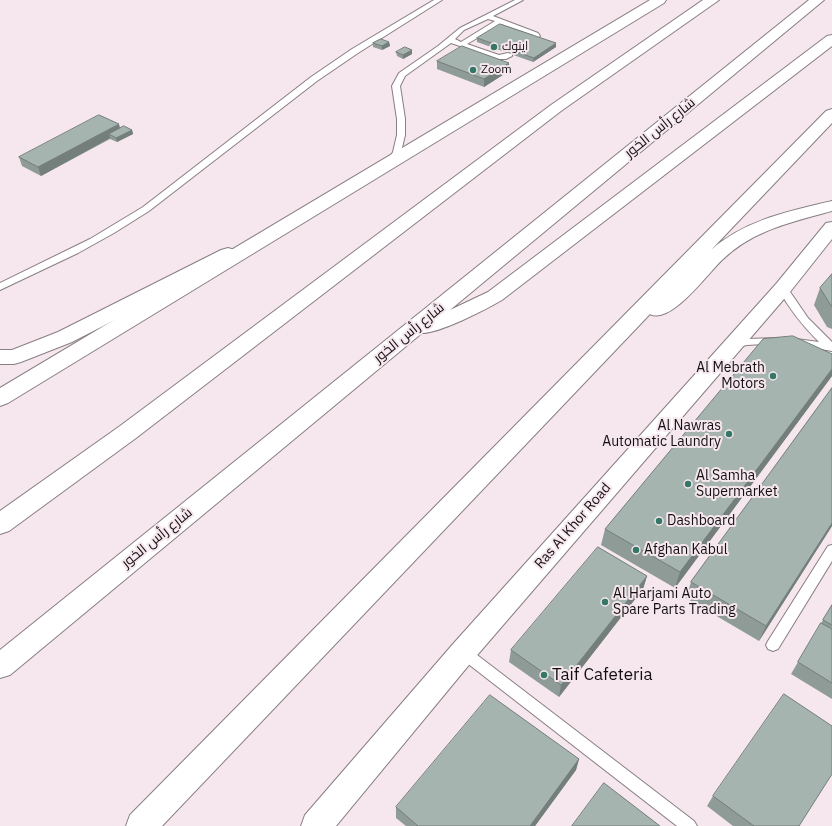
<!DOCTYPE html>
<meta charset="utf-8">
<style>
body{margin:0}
canvas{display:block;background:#f5e7ed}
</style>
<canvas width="832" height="826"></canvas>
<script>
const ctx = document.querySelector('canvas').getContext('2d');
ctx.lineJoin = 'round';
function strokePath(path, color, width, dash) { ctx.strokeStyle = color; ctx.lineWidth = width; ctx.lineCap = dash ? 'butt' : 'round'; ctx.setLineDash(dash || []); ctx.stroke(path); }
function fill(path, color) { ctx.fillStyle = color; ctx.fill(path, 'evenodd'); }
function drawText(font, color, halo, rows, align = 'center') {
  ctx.font = font + ' "IBM Plex Sans",Cairo,sans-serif'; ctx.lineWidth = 4; ctx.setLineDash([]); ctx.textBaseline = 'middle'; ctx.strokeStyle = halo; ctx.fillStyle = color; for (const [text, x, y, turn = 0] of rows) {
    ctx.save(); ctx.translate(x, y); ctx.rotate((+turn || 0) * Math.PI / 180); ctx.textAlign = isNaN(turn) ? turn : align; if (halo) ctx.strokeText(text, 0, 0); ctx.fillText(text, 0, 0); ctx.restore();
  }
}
const lane = new Path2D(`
 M434,0H442L358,53L317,81L149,211L114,233L78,253L0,290V283L90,239L143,207L311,77L352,49Z
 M515,0H523L493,16L538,33L540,36C538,39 534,41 530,40V38L533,35L501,24L467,44L499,55L512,52V56L506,59H498L451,43L405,76L400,86L405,119V135L401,152L395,163H389L388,161L393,152L397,135V119L392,86L399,73L438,46L460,28ZM488,19L495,21L461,42L455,39L464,30Z
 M783,285L786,286L808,318L832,342V351L792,344L791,342L796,339L819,342C803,326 789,309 778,288Z
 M777,338L781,339L782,341L781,343L747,345L732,348L727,345L728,343L747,339Z
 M832,545V561L778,649L773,651L768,649L766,645L768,641L828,546Z
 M463,646L468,648L694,821L697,826H677L458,656L456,652L458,648Z`);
const street = new Path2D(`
 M228,248L235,250L237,254L235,258L72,342L21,362L14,364H0V350H12L58,332L221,250Z`);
const secondary = new Path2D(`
 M832,222V239L790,292L473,660L336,826H301L305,815L453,644L776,284L826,223Z`);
const highway = new Path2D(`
 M650,0H666L664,3L8,403L0,406V388Z
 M703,0H719L561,111L136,438L9,531L0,534V511L120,426L551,105Z
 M809,0H824L450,310L488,292L827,36L832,35V46L502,300C485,310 440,333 422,333L10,675L0,678V650Z
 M832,109V123L711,250C745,220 789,211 832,201V211C792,222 753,230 722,260C708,273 671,325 650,314L162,826H126L130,815L826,111Z`);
strokePath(lane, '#897e82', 2);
strokePath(street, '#897e82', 2);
strokePath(secondary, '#897e82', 2);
strokePath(highway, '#897e82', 2);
fill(lane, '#fff');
fill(street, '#fff');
fill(secondary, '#fff');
fill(highway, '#fff');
fill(new Path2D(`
 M477,38L556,47L533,62L477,42Z
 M389,42L390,46L382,50L373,47V43Z
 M412,50V54L403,59L397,56L396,52Z
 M437,61L509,71L484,87L437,69Z
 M120,128L132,130L133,134L117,142L110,139L41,176L22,166L19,157Z
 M832,274V329L827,327L814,305L820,288Z
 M832,354V376L675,588L601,545L605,529Z
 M832,388V526L759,641L686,598L691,582Z
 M647,576L643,589L559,697L509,662L511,650Z
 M832,605V699L791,674L798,662Z
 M579,759L576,770L535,826H406L396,818V807Z
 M713,796L799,826H733L707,806Z`), '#8f9b96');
fill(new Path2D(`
 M389,42L390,46L382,50V46Z
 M556,43V47L533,62L534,58Z
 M412,50V54L403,59V55Z
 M509,63V71L484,87V79Z
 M119,124L121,132L109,134L110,138L41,176L38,167Z
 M132,130L133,134L117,142L116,138Z
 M832,369V376L675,588L680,572Z
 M832,523V526L759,641L766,626Z
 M647,576L643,589L559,697L561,685Z
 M579,759L576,770L535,826H530Z`), '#747e7a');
const building = new Path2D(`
 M500,24L556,43L534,58L477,38Z
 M381,39L389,42L382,46L373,43Z
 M462,46L509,63L484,79L437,61Z
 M405,47L412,50L403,55L396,52Z
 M99,115L119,124L38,167L19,157Z
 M124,126L132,130L116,138L109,134Z
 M832,274V307L820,288Z
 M793,336L832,354V369L680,572L605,529L763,339Z
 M832,388V523L766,626L691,582Z
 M598,547L647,576L561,685L511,650Z
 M832,605V625L823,620Z
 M821,623L832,629V683L798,662Z
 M784,694L832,726V774L799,826H754L713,796Z
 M490,695L579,759L530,826H418L396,807Z
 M604,783L660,826H572Z`);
fill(building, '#a6b4af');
strokePath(building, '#747e7a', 1);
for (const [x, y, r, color] of [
 [494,47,4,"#357767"],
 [473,70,4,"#357767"],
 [773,376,4,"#357767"],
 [729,434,4,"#357767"],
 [688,484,4,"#357767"],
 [659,521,4,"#357767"],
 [636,550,4,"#357767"],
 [605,602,4,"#357767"],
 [544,675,4,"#357767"]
]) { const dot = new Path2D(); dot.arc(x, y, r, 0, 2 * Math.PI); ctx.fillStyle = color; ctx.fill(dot); strokePath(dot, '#f5e7ed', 1.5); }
drawText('12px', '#130f11', '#f5e7ed', [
 ["اينوك",502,47],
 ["Zoom",481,70]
], 'left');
drawText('14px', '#130f11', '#f5e7ed', [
 ["شارع رأس الخور",660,128,-39],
 ["شارع رأس الخور",409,333,-39],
 ["Ras Al Khor Road",573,526,-49],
 ["شارع رأس الخور",157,538,-39]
]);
drawText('14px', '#130f11', '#f5e7ed', [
 ["Al Mebrath",765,368,"right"],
 ["Motors",765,384,"right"],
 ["Al Nawras",721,426,"right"],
 ["Automatic Laundry",721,442,"right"],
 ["Al Samha",696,476],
 ["Supermarket",696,492],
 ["Dashboard",667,521],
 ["Afghan Kabul",644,550],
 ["Al Harjami Auto",613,594],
 ["Spare Parts Trading",613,610]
], 'left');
drawText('17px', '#130f11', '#f5e7ed', [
 ["Taif Cafeteria",552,675]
], 'left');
</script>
